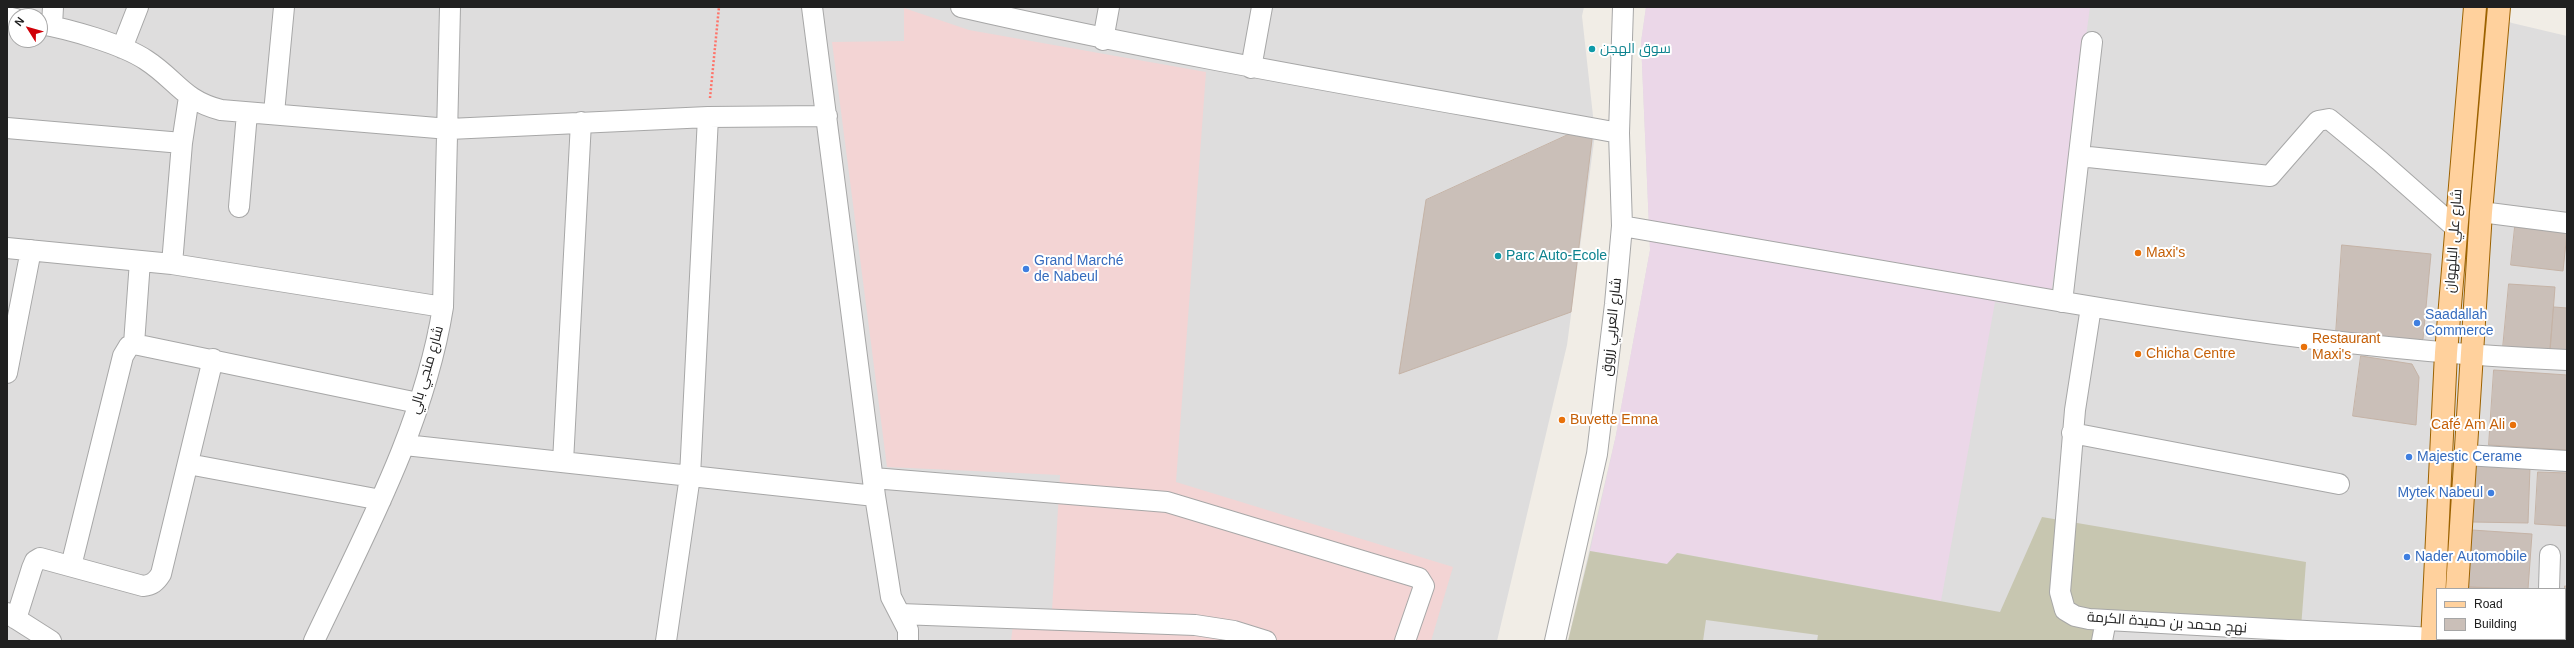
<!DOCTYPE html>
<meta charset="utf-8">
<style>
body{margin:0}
#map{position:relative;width:2574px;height:648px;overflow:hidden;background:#f1ede6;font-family:Arial,sans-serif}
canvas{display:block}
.frame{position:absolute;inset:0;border:8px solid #202020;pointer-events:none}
.legend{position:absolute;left:2436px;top:588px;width:130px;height:52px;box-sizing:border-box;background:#fff;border:1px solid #a6a6a6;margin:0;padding:5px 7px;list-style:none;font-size:12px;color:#202020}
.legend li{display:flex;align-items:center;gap:8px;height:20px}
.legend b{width:20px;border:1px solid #a6a6a6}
.north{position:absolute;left:8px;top:8px;width:40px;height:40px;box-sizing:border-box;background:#fff;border:1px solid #a6a6a6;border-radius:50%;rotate:307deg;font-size:11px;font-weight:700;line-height:16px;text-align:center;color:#202020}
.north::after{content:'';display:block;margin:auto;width:14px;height:18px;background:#d00008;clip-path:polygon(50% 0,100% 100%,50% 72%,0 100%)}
</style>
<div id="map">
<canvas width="2574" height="648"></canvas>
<div class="frame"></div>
<ul class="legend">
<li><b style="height:5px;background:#ffd19d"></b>Road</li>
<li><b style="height:11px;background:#cabfb8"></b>Building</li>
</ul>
<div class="north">N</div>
</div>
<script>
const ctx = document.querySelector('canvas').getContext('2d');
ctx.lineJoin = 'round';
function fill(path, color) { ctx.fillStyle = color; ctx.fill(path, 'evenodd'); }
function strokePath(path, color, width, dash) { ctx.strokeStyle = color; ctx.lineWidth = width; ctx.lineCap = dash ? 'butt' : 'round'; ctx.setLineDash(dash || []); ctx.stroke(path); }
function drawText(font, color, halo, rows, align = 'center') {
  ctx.font = font + ' Arial,Cairo,sans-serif'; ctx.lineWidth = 4; ctx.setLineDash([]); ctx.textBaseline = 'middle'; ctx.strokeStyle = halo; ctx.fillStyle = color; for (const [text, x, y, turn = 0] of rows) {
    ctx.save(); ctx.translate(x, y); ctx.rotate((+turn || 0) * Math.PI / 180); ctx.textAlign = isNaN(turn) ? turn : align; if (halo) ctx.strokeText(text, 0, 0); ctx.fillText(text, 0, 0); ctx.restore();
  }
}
fill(new Path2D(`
 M7,7H1584L1582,16L1595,134L1567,345L1497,641H7ZM16,16H40V40H16Z
 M1646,7H2470L2512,23L2567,36V641H1568L1616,435L1650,250L1641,42ZM2437,589H2565V639H2437Z`), '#dedddd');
fill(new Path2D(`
 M904,8L969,30L1206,72L1176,482L1453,567L1431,641H1011L1015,608L1052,610L1060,475L887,467L832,42L904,41Z`), '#f3d4d4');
fill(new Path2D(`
 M1646,7H2090L2049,310L1995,302L1941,601L1678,553L1667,564L1590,551L1616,435L1650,250L1641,42Z`), '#ebd7e8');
fill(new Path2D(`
 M2042,517L2306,562L2301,628L2101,620L2095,641H1817L1818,635L1706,620L1703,641H1568L1590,551L1667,564L1677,553L2000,612Z`), '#c7c6b0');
const building = new Path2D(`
 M1594,123L1571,312L1399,374L1426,200Z
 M2515,227L2567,233L2563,271L2511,265Z
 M2342,245L2431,254L2423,339L2419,342L2336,334Z
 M2509,284L2555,287L2550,352L2503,348Z
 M2554,307L2567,308V354L2550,352Z
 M2361,356L2412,364L2419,377L2416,425L2353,416Z
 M2494,370L2567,375V450L2489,445Z
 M2474,465L2530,467L2528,523L2472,522Z
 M2538,472L2567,473V526L2535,524Z
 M2472,530L2532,534L2528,589L2469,587Z
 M2565,586H2567V633H2565Z
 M2469,587L2497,589H2468Z
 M2465,639H2525V641H2465Z`);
fill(building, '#cabfb8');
strokePath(building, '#c5b3a6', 1);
const minor = new Path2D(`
 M812,7L875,496L891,597L908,630V641
 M961,7C1179,57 1399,93 1619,133
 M7,17L16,19
 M40,24C69,29 122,44 146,60C177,80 182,100 221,110L449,129L708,117L827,116
 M52,26L53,7
 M1103,40L1109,7
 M122,48L138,7
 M1251,68L1262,7
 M274,113L284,7
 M7,128L182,143
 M2079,156L2270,176L2318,121L2329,119L2380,161L2456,228
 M239,207L247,113
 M2481,212L2567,223
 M1622,226C1742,247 1862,268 1982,288C2176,322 2370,352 2567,360
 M7,248L172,264L443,307
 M172,264L182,143L189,97
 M2062,302L2092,42
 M2091,307L2075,410L2060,592L2065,610L2075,616L2089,619L2433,638
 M134,344L140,261
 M7,373L31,250
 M2072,433L2339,484
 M405,445L875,496
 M2465,455L2567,461
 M563,462L581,122
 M188,464L381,500
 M873,478L1167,502L1419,578L1424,586L1405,641
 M71,566L123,356L129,346L134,344L418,403
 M2549,589L2550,555
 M7,613L51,641
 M900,614L1195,625L1234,631L1266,641
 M16,619L32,568L35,561L40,558L143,586C152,585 156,582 161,574L213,359
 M314,641C365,533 424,426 443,307L450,7
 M666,641L690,476L708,117
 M1555,641L1597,454L1615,304L1622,226L1619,133L1623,7
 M2102,641L2106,620
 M2546,641V639`);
const major = new Path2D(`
 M2457,589L2481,212L2499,7
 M2432,641L2446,353L2475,7
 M2454,641V639`);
strokePath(minor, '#a7a7a7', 22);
strokePath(major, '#9c6200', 24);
strokePath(new Path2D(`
 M710,98L719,7`), '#ff7369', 2.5, [2, 2]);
strokePath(minor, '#fff', 20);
strokePath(major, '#ffd19d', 22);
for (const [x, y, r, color] of [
 [1592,49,4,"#0f9aa8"],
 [2138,253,4,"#e8710a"],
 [1498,256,4,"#0f9aa8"],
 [1026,269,4,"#3f7fe0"],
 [2417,323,4,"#3f7fe0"],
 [2304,347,4,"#e8710a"],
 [2138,354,4,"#e8710a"],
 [1562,420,4,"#e8710a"],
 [2513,425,4,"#e8710a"],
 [2409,457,4,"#3f7fe0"],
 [2491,493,4,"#3f7fe0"],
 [2407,557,4,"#3f7fe0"]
]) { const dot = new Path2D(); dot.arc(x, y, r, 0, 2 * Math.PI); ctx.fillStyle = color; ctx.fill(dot); strokePath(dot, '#fff', 1.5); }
drawText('14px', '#0d838f', '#fff', [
 ["سوق الهجن",1600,49],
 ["Parc Auto-Ecole",1506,256]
], 'left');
drawText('14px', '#202020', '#fff', [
 ["شارع علي البلهوان",2454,241,-86],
 ["شارع العربي زروق",1612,327,-84],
 ["شارع منجي بالي",427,370,-74],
 ["نهج محمد بن حميدة الكرمة",2167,623,4]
]);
drawText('14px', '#c56008', '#fff', [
 ["Maxi's",2146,253],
 ["Restaurant",2312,339],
 ["Maxi's",2312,355],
 ["Chicha Centre",2146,354],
 ["Buvette Emna",1570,420],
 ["Café Am Ali",2505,425,"right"]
], 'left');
drawText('14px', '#366cbe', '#fff', [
 ["Grand Marché",1034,261],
 ["de Nabeul",1034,277],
 ["Saadallah",2425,315],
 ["Commerce",2425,331],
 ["Majestic Cerame",2417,457],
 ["Mytek Nabeul",2483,493,"right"],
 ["Nader Automobile",2415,557]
], 'left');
</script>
